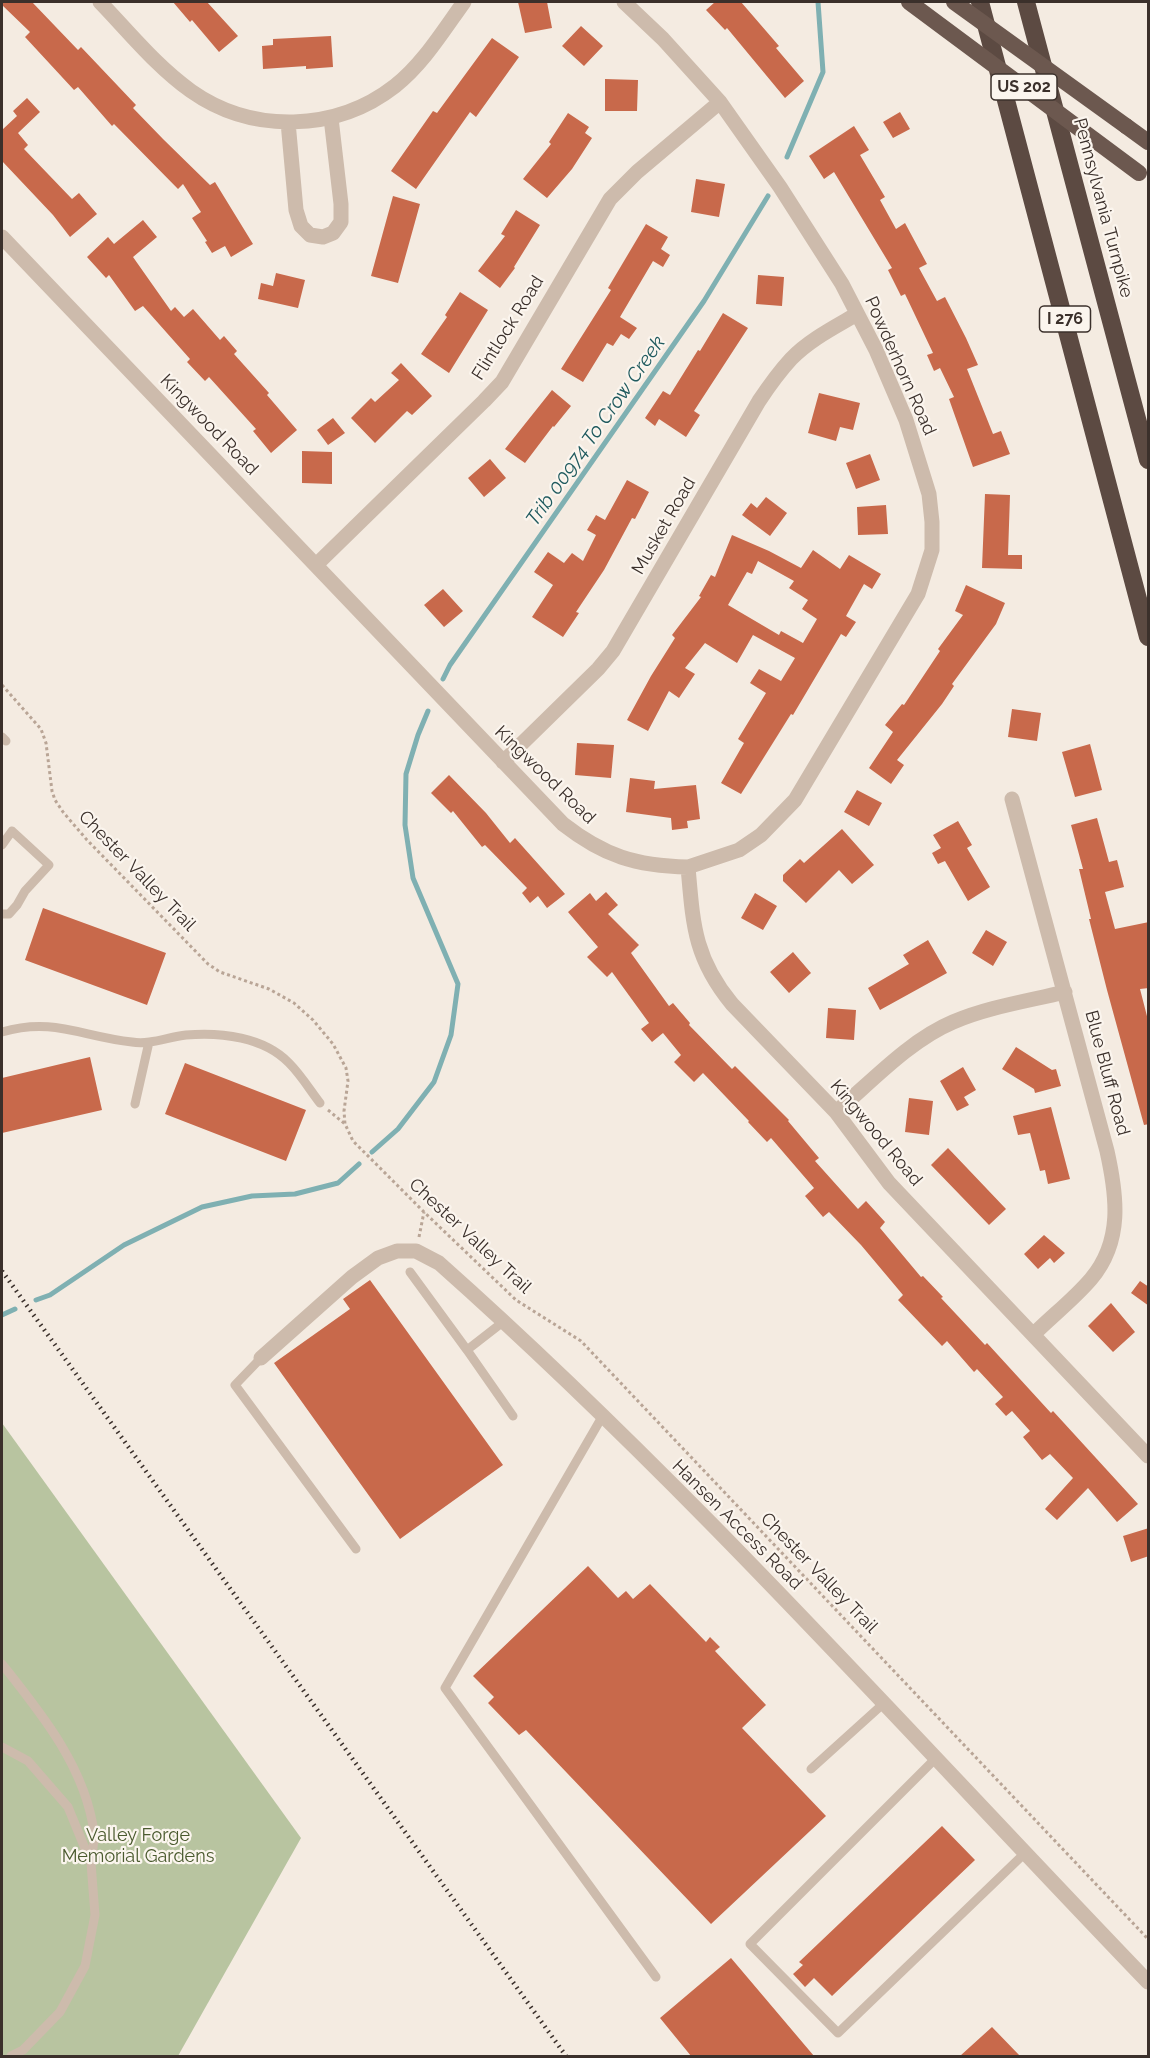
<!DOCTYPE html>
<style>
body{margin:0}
#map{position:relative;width:1150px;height:2058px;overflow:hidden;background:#f4ebe1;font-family:Raleway,sans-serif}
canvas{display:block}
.frame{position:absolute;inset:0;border:3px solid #3b302b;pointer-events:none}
</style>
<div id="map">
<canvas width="1150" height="2058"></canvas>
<div class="frame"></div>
</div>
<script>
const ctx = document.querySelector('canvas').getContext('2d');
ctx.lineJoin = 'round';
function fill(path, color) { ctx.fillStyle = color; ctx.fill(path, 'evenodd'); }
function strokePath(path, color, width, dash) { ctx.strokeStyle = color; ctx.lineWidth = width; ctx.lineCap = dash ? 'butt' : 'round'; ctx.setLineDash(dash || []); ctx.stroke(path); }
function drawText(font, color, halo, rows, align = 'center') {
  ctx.font = font + ' Raleway,sans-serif'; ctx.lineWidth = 4.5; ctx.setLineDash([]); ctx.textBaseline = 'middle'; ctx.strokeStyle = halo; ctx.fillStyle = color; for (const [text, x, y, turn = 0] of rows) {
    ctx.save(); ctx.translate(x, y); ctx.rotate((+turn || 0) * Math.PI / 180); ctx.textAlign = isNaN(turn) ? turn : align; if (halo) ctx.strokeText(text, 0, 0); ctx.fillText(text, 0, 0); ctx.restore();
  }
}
fill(new Path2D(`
 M2,1423L301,1838L178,2056H2Z`), '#b8c4a0');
strokePath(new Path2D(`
 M787,157L823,72L818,2
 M443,679L450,665L704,301L768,196
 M372,1152L398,1129L434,1082L451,1035L458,984L413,878L405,825L406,774L418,735L428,711
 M36,1300L50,1295L124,1245L202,1207L252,1196L295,1194L338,1183L359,1164
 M2,1315L15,1309`), '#7fb0b2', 5);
fill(new Path2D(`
 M2,2H32L78,50L81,47L136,105L133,108L163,139L210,185L215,182L253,244L231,257L225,246L212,253L205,242L207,241L192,218L201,212L183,184L178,189L114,124L112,126L78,87L74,90L25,37L30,32L2,5Z
 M173,2H207L238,36L219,52L192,20L190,22Z
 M518,2H547L552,28L525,33Z
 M715,2H741L779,46L776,48L804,81L785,98L727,28L725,30L706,10Z
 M581,26L603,46L584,66L562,46Z
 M331,36L333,67L306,69V66L263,69L262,46L273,45V39Z
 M492,38L519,57L476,117L470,112L416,189L391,171L433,111L437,113Z
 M605,79L638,80L637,111H605Z
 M27,98L40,112L18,133L28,145L24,149L72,199L79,193L97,214L70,237L53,215L2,161V130L17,116L13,111Z
 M900,112L910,129L893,138L883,122Z
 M568,113L589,127L585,133L592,138L572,169L547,198L523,179L551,144L549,142Z
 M854,126L869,150L860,155L885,197L880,200L896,229L905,223L927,264L919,268L937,301L945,297L966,338L978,365L967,369L993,434L1001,431L1010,454L973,467L949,399L954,397L940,368L934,371L927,355L933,353L905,294L901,296L888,270L892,268L834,172L824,179L809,156Z
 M696,179L725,184L719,217L691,212Z
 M393,196L420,204L398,283L371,276Z
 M516,210L540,225L514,267L515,268L500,288L478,271L505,236L501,234Z
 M143,220L157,237L133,257L171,311L175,307L184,317L193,309L220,340L224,336L237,351L234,354L269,393L267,395L297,430L271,453L253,431L256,429L209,377L205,381L187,362L190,359L143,306L135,311L109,275L106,278L87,257L108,237L114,244Z
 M646,224L668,237L661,249L670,255L663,267L653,261L620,317L637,328L629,339L621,334L613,346L607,343L583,382L561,369L611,290L608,288Z
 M276,273L305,280L298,308L258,299L261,283L273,286Z
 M758,275L784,277L782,306L756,304Z
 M460,292L488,310L449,373L421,354L447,317L445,315Z
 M723,313L748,328L694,411L700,415L686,437L659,419L655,426L645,418L663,391L670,395L698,350L700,351Z
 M401,363L432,396L412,415L407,411L375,443L351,418L371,398L375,402L399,380L391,373Z
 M552,390L571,406L554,427L553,426L525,463L505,449Z
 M819,393L860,403L853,430L840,427L836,441L808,433Z
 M333,418L345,433L328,445L317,430Z
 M302,451L332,452V484L302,483Z
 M870,454L880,480L856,489L846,463Z
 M490,459L506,478L484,497L468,478Z
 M627,480L649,492L635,519L632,518L604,570L576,612L579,613L563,637L532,617L553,585L534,572L548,552L564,563L572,553L583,561L596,535L587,530L596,515L605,520Z
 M985,494L1010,495L1008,555H1022V569L982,568Z
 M766,497L787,513L770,536L742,515L751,503L757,508Z
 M886,505L888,534L858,535L857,507Z
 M732,535L769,551L801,568L813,550L840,569L849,555L881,574L872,589L864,584L846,616L856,622L846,637L841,634L793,715L791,714L741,794L721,783L744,743L738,739L766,693L750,683L759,669L781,681L795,658L753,635L737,663L705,643L685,668L695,674L679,698L669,691L648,731L627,720L651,676L675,638L672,635L701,597L699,596L711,575L715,577ZM758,561L794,581L789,588L808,600L802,609L817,619L803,643L781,631L779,635L728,605L747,572L752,574Z
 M966,585L1005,603L996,624L952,684L954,686L942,704L897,760L904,765L891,784L869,768L893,732L885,725L902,704L904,705L940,651L938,649L963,615L955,611Z
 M443,589L463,611L444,627L424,605Z
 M1012,709L1041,713L1037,741L1008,737Z
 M577,743L614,745L611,778L575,775Z
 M1090,744L1102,790L1075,797L1062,752Z
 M449,775L486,813L510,843L515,838L565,894L547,908L538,896L530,903L522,893L527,888L485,845L482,847L453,811L451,813L431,793Z
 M630,778L655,781L654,789L696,785L700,819L687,821L688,828L672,830L671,818L626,812Z
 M857,790L882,803L869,826L844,812Z
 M1097,818L1109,862L1117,860L1124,887L1105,892L1115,929L1149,922V988L1140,989L1149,1024V1124L1144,1125L1107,990L1089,919H1091L1079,869H1083L1071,825Z
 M958,821L972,845L967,848L990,887L968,901L945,861L938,864L932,853L941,848L933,835Z
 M842,829L874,865L852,884L839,870L806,903L783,881V875L800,859L804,863Z
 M606,892L618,905L608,914L639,945L631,953L669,1006L673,1003L690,1023L689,1025L732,1069L735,1066L789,1120L788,1121L819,1158L815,1161L858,1209L866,1201L885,1222L880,1228L921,1277L923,1276L943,1297L941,1298L985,1345L987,1343L1051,1413L1053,1411L1138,1504L1117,1522L1088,1488L1057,1520L1045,1509L1073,1478L1050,1454L1042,1460L1023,1437L1030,1431L1012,1411L1006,1416L995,1404L1003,1397L977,1369L974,1372L947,1341L942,1346L898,1300L903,1295L861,1245L829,1212L823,1217L805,1196L814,1188L771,1138L767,1142L748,1122L749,1121L703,1073L694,1082L674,1062L681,1055L663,1033L652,1042L641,1029L649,1023L612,972L607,977L587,957L598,947L568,912L590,893L596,901Z
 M755,893L777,906L763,930L741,918Z
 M43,908L166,953L147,1005L25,960Z
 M986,930L1007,942L993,966L972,953Z
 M928,940L947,973L880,1010L868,988L909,964L903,955Z
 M793,952L811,973L789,993L770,972Z
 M828,1008L856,1010L854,1040L826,1038Z
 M1016,1047L1052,1070L1056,1069L1061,1086L1035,1093L1034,1089L1002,1069Z
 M90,1057L102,1110L2,1133V1078Z
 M185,1063L306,1110L286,1161L165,1114Z
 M963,1067L976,1090L964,1097L969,1105L957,1111L940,1081Z
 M909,1098L933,1101L929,1135L905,1132Z
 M1051,1107L1070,1179L1048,1184L1045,1170L1040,1171L1030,1133L1018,1135L1013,1116Z
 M948,1148L1006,1209L989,1225L931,1165Z
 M1044,1235L1065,1253L1054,1263L1050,1258L1038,1269L1024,1254Z
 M370,1280L503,1465L400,1539L274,1363L350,1309L343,1299Z
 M1140,1281L1149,1287V1306L1131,1293Z
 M1111,1303L1135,1332L1113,1352L1088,1326Z
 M1149,1528V1556L1131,1562L1123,1536Z
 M588,1566L618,1598L626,1591L633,1599L650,1584L706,1642L710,1637L720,1647L715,1651L766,1705L742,1728L826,1816L711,1924L526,1730L519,1735L488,1703L494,1697L473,1676Z
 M942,1826L975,1860L832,1996L814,1978L805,1987L793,1974L803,1965L799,1962Z
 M731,1958L814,2056H691L660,2018Z
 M992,2027L1020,2056H960Z`), '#c8694b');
strokePath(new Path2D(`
 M2,685L41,729L46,743L52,791L55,800L63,812L87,840L208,964L220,972L269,989L294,1003L313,1020L333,1044L346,1068L348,1081L344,1111L345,1124L353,1141L424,1212L516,1300L581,1341L1148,1939
 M328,1110L345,1124
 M419,1237L424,1212`), '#b9a596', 3, [3, 3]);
strokePath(new Path2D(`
 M2,737L6,741
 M2,845L12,831L49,865L25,891L17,905L9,914H2
 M2,1032C54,1017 82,1037 132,1042C150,1045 168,1037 186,1035C221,1032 264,1037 289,1063C301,1075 310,1090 320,1103
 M135,1104L149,1042
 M410,1272L467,1350L503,1322
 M467,1350L513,1416
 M261,1358L235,1385L356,1549
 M602,1417L445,1688L656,1977
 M2,1664C41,1713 86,1768 94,1833C95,1842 92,1851 91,1860
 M2,1747L28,1761L68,1807L91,1863L95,1915L85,1966L60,2012L23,2050L11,2056
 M935,1759L750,1944L838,2033L1025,1853
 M811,1769L883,1704`), '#cdbbac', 9);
strokePath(new Path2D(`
 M100,2C129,32 156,66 191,91C252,134 336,132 395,86C423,64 443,31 464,2
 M624,2L663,39L720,102L780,187L842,284L876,350L906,420L929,494L932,522V550L918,594L795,800L761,835L739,850L688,867
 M288,122L296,210L301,226L310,235L323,237L333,233L341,222V204L331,118
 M2,237L563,824C604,856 636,866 688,867C693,924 694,958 732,1004L836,1112L889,1183L1148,1456
 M316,565L484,401L502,382L610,199L637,172L720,102
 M503,762L598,669L613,651L759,401C769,386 779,372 791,359C809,340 835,327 857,314
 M1012,799L1107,1151C1117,1196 1123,1241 1091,1279C1074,1299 1052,1316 1034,1334
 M836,1112C871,1082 910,1040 953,1022C988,1007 1028,1001 1065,992
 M261,1358L352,1277L378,1258L397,1251H416L439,1263C691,1487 915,1740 1148,1982`), '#cdbbac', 15);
strokePath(new Path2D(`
 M1126,126L1148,142`), '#6c584f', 16);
strokePath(new Path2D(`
 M980,2L1148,637
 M1026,2L1148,460`), '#5c4a42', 18);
strokePath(new Path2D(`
 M2,1271L566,2056`), '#3b302b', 4.5, [1.5, 4.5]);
strokePath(new Path2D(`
 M909,2L1139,173
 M954,2L1126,126`), '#6c584f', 16);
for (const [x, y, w] of [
 [1024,87,66],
 [1065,319,51]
]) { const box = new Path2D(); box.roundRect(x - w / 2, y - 13, w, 26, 4.5); ctx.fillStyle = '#fbf5ee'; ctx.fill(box); strokePath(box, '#3b302b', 1.5); }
drawText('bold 16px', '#3b302b', null, [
 ["US 202",1024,87],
 ["I 276",1065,319]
]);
drawText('18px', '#3b302b', '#fbf5ee', [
 ["Pennsylvania Turnpike",1103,208,75],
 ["Flintlock Road",508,328,-58],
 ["Powderhorn Road",900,366,66],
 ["Kingwood Road",209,425,46],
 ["Musket Road",664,526,-60],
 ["Kingwood Road",545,775,44],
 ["Chester Valley Trail",137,871,46],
 ["Blue Bluff Road",1107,1073,75],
 ["Kingwood Road",876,1133,50],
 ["Chester Valley Trail",470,1236,43],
 ["Hansen Access Road",737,1525,45],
 ["Chester Valley Trail",819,1573,46]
]);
drawText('18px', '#4a5a2e', '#fbf5ee', [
 ["Valley Forge",138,1836],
 ["Memorial Gardens",138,1857]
]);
drawText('italic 20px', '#1f5a5e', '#fbf5ee', [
 ["Trib 00974 To Crow Creek",596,431,-55]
]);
</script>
